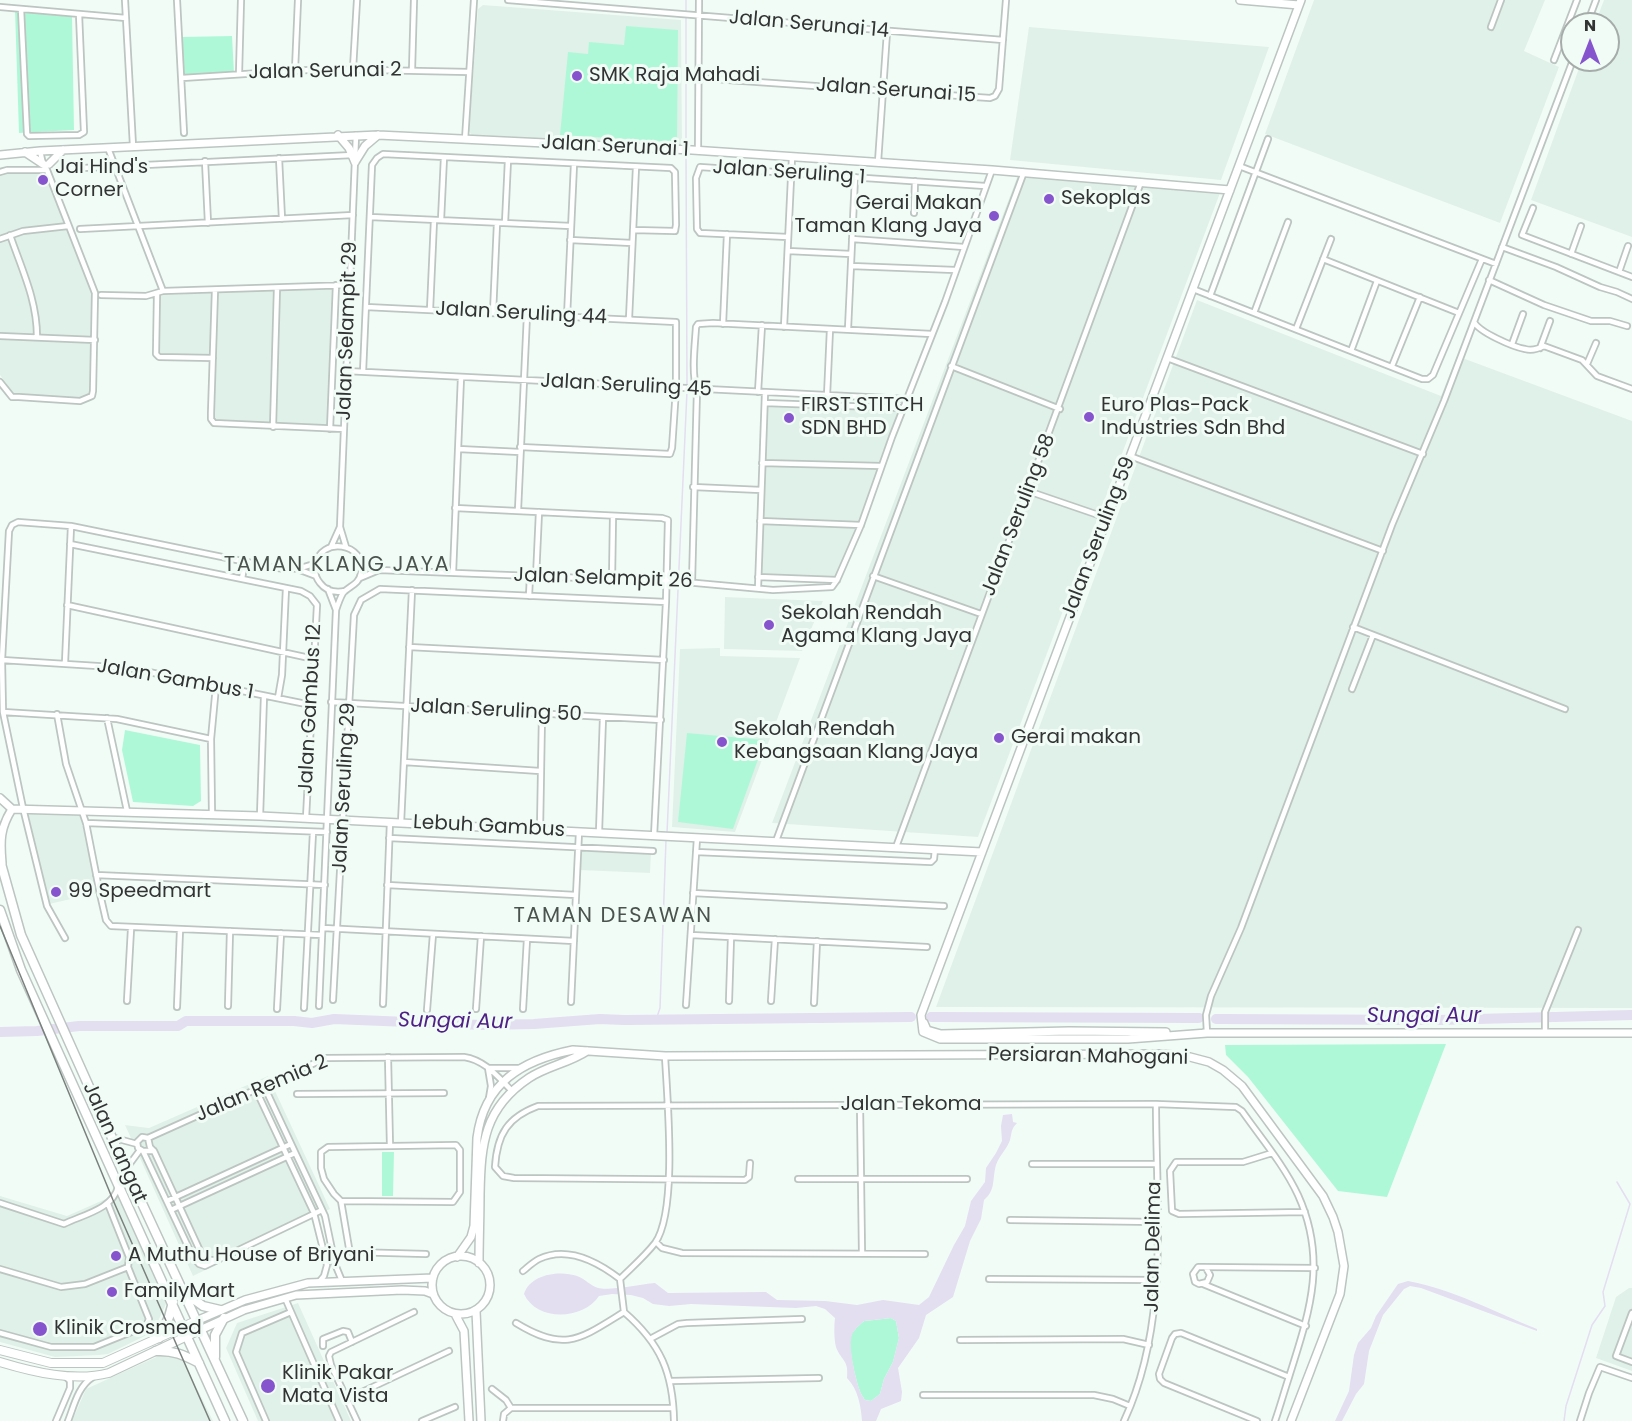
<!DOCTYPE html>
<style>
body{margin:0}
#map{position:relative;width:1632px;height:1421px;overflow:hidden;background:#f2fcf7;font-family:Poppins,sans-serif}
canvas{display:block}
.north{position:absolute;left:1560px;top:12px;width:60px;height:60px;box-sizing:border-box;background:#f2fcf7;border:2px solid #a5aca9;border-radius:50%;rotate:0deg;font-size:16px;font-weight:700;line-height:24px;text-align:center;color:#313433}
.north::after{content:'';display:block;margin:auto;width:21px;height:27px;background:#8655ce;clip-path:polygon(50% 0,100% 100%,50% 72%,0 100%)}
</style>
<div id="map">
<canvas width="1632" height="1421"></canvas>
<div class="north">N</div>
</div>
<script>
const ctx = document.querySelector('canvas').getContext('2d');
ctx.lineJoin = 'round';
function fill(path, color) { ctx.fillStyle = color; ctx.fill(path, 'evenodd'); }
function strokePath(path, color, width, dash) { ctx.strokeStyle = color; ctx.lineWidth = width; ctx.lineCap = dash ? 'butt' : 'round'; ctx.setLineDash(dash || []); ctx.stroke(path); }
function drawText(font, color, halo, rows, align = 'center') {
  ctx.font = font + ' Poppins,sans-serif'; ctx.lineWidth = 6; ctx.setLineDash([]); ctx.textBaseline = 'middle'; ctx.strokeStyle = halo; ctx.fillStyle = color; for (const [text, x, y, turn = 0] of rows) {
    ctx.save(); ctx.translate(x, y); ctx.rotate((+turn || 0) * Math.PI / 180); ctx.textAlign = isNaN(turn) ? turn : align; if (halo) ctx.strokeText(text, 0, 0); ctx.fillText(text, 0, 0); ctx.restore();
  }
}
fill(new Path2D(`
 M1314,0H1545L1524,51L1559,67L1500,223L1265,134Z
 M1604,0H1632V237L1531,200L1582,60H1608V24H1595Z
 M483,5L681,20L682,149L472,136L469,131L478,9Z
 M1029,27L1269,47L1221,180L1010,160Z
 M8,172H46L93,293L91,390L90,395L83,399L14,395L0,375V174Z
 M1018,175L1220,193L978,837L772,823Z
 M333,288L328,426L215,421L213,419L215,356L161,355L157,352L159,297L163,295Z
 M1197,300L1441,396L1457,356L1632,421V1008L936,1007Z
 M767,405L899,410L853,538L836,578L761,575Z
 M725,597L823,601L802,651L724,649Z
 M720,648V656L800,658L735,832L672,827L680,649Z
 M28,812L80,814L98,893L49,904Z
 M580,849L651,853L650,873L579,870Z
 M268,1076L330,1209L193,1276L125,1125L149,1128Z
 M117,1194L166,1304L153,1332L108,1354L99,1355L55,1357L0,1342V1196L67,1216Z
 M1629,1288H1632V1371L1596,1358L1616,1297Z
 M298,1303L351,1421H258L226,1348L237,1323Z
 M163,1354L178,1355L183,1360L213,1421H72L86,1389Z`), '#e0f1e9');
fill(new Path2D(`
 M15,10L72,16L74,130L19,133Z
 M626,26L678,30L677,142L560,135L568,52L588,54L589,42L624,45Z
 M232,36L234,73L183,76L182,37Z
 M125,730L200,745L201,801L193,806L133,802L122,750Z
 M687,733L765,740L733,829L678,822Z
 M1446,1044L1387,1197L1338,1191L1248,1077L1226,1055L1225,1045Z
 M382,1152H394L393,1196H382Z
 M891,1318L896,1321L899,1338L893,1362L884,1379L880,1394L871,1401C866,1400 865,1401 863,1397C857,1389 849,1350 850,1340C851,1332 858,1326 864,1321Z`), '#aff8d7');
fill(new Path2D(`
 M1012,1114L1013,1122L1017,1123C1011,1129 1012,1132 1010,1140C1007,1149 999,1156 996,1165C992,1179 996,1190 984,1200L981,1219L970,1241L953,1297L926,1315L919,1338L898,1368L902,1392L901,1401L881,1409L876,1421H862C861,1406 858,1389 847,1378C849,1359 841,1361 836,1347C834,1339 834,1327 835,1318L825,1309L816,1306L796,1308L691,1304L669,1306L653,1304L643,1298L631,1295L612,1294L599,1296C583,1320 537,1322 524,1294C530,1274 560,1270 577,1276C585,1279 591,1286 598,1288C609,1291 642,1284 655,1283L668,1293L766,1292L777,1300L825,1301L857,1305L883,1300L919,1305L929,1297L954,1245L965,1226L971,1201L985,1182L986,1168L996,1153L1002,1141L1001,1126L1003,1115ZM891,1318L896,1321L899,1338L893,1362L884,1379L880,1394L871,1401C866,1400 865,1401 863,1397C857,1389 849,1350 851,1340C851,1332 858,1326 864,1321Z
 M1408,1281C1452,1289 1495,1312 1537,1329V1331L1421,1288L1410,1286L1404,1289L1383,1315L1369,1351L1364,1384L1356,1394L1342,1421H1335L1349,1391L1354,1355L1358,1343L1371,1328L1376,1316L1398,1284Z`), '#e3def0');
strokePath(new Path2D(`
 M686,0V146
 M686,154L687,386
 M667,833L687,391
 M656,1020L660,1008L666,840
 M1564,1421L1566,1406L1592,1325L1605,1306L1603,1292L1630,1204L1617,1182`), '#e3def0', 1.5);
strokePath(new Path2D(`
 M931,1017L1199,1018
 M1216,1019L1438,1020L1632,1015
 M0,1032L37,1031L79,1026H178L186,1021H294L312,1023L334,1019L482,1025L534,1024L600,1019L624,1020L911,1017`), '#e3def0', 10);
const street = new Path2D(`
 M125,0L133,146
 M177,0L184,133
 M508,0L1003,40
 M0,7L126,18
 M21,9L27,134L29,136L79,135L84,132L79,14
 M1587,24L1596,0
 M1491,27L1501,0
 M1554,60L1577,0
 M353,69L357,0
 M295,70L298,0
 M412,70L414,0
 M239,74L241,0
 M182,78L324,69L469,72
 M699,78L990,98L995,96L999,89L1006,0
 M465,140L474,0
 M108,148L163,291
 M698,151L699,0
 M279,158L282,219
 M205,161L208,223
 M878,162L887,32
 M1239,166L1496,264
 M62,169L353,155
 M0,172L7,170H47
 M1533,208L1522,235L1632,277
 M914,213L915,181
 M370,217L571,226
 M441,220L444,157
 M505,223L508,160
 M80,229L353,215
 M10,235C22,270 37,300 37,337
 M788,237L700,233L697,229L696,178L700,167L985,186
 M0,239L23,231L68,226
 M852,239L964,247
 M570,240L632,243
 M1502,247L1556,267L1600,287L1617,292L1632,299
 M788,251L851,254
 M1571,254L1581,226
 M1323,259L1459,313
 M851,266L955,270
 M1619,272L1628,246
 M1489,280L1544,305L1591,321H1610L1627,326
 M1193,289L1422,379H1428L1433,375L1482,259
 M215,290L211,413V419L214,423L344,429
 M157,294L156,354L159,357L213,358
 M101,295L146,296L163,291L350,285
 M1210,296L1268,139
 M366,307L676,322V389L672,448L670,454L520,447
 M430,310L434,220
 M493,313L497,223
 M1254,313L1288,222
 M567,317L574,164
 M629,319L636,167
 M1474,322C1479,332 1513,347 1525,349C1532,351 1538,349 1544,346L1582,360L1597,376L1632,389
 M723,324L727,234
 M784,327L792,157
 M848,329L855,177
 M1296,329L1331,239
 M0,336L95,340
 M1512,344L1523,314
 M1540,348L1550,321
 M1351,351L1377,281
 M1167,358L1423,454
 M1587,364L1596,343
 M951,366L1060,409
 M1392,366L1420,297
 M346,371L906,399
 M363,372L372,165L377,158L383,154L671,168L675,172L676,225L675,231L633,230
 M0,382L12,397H19L80,401L92,396L93,391L95,293L47,170L43,164L40,151
 M758,392L762,325
 M827,396L830,329
 M765,403L902,408
 M273,427L277,288
 M330,429L336,285
 M458,449L520,452
 M1130,456L1383,551
 M762,463L881,466
 M693,487L761,490
 M1028,491L1107,518
 M455,508L662,518L668,520L666,602L654,836
 M518,510L527,315
 M760,521L861,525
 M70,544L301,591L310,596L317,605L306,818
 M331,547L340,527
 M346,547L340,527L356,135
 M361,562L379,570
 M300,570L316,576
 M453,573L461,377
 M873,576L981,614
 M536,577L539,512
 M758,577L837,580
 M360,578L379,570L685,582L773,590L832,587L837,580L861,525L892,437L945,302L992,170
 M242,579L245,561
 M612,580L613,516
 M692,582L697,390C691,374 695,344 696,327L698,324L713,323L932,334
 M758,588L765,393
 M328,589L336,610
 M529,596L530,576
 M67,605L314,659
 M1353,627L1565,709
 M409,647L664,660
 M2,660L129,668L311,705
 M65,663L71,526
 M1352,689L1373,635
 M278,698L282,675L286,588
 M331,702L661,720
 M3,712L117,719L211,739
 M57,714L66,764L86,823L100,894L106,920L111,926L322,935
 M107,718L127,811
 M404,762L540,771
 M212,814L211,739L216,686
 M260,816L264,696
 M86,823L327,832
 M401,823L412,590
 M540,830L542,714
 M599,832L603,717
 M389,838L653,851
 M776,841L1024,172
 M896,847C977,625 1061,405 1141,182
 M696,852L931,862L934,859L935,849
 M96,875L325,885
 M387,885L576,895
 M693,893L944,906
 M323,928L574,941
 M691,935L927,947
 M65,938L47,906L23,808L3,712L2,660L9,531L12,525L18,522L71,526L271,567C288,570 299,570 316,563
 M333,1000L354,615L361,600L380,589L666,602
 M127,1001L131,929
 M729,1001L731,937
 M771,1001L775,939
 M571,1002L579,832
 M814,1003L817,941
 M383,1004L390,822
 M686,1005L697,838
 M228,1006L230,931
 M319,1006L336,610C338,604 340,598 343,593C349,586 359,585 361,573C367,543 320,535 315,566C314,572 316,578 320,583C326,591 335,593 345,591
 M177,1007L180,930
 M304,1008L313,832
 M277,1009L281,933
 M476,1009L481,936
 M523,1009L527,939
 M427,1010L433,934
 M1545,1032V1012L1578,930
 M1207,1033L1206,1015L1211,996L1241,928L1392,525L1444,401L1573,60
 M388,1057L390,1146
 M488,1068H519
 M488,1068L491,1086L489,1098
 M264,1086L325,1216L335,1264L342,1281
 M256,1090L314,1213L327,1265L324,1276L319,1282
 M297,1094L444,1093
 M860,1105L862,1253
 M111,1137L137,1144
 M142,1137L148,1138L150,1147L154,1151H143L138,1148L137,1142Z
 M148,1138L326,1058L464,1057C485,1060 498,1077 512,1091
 M143,1151L193,1257L199,1264L205,1266L322,1210
 M154,1151L201,1253L208,1260H215
 M1272,1153L1243,1162H1176L1170,1171L1172,1211L1179,1214L1305,1212
 M750,1163L749,1177L745,1180L514,1178L503,1176L495,1167C497,1134 508,1117 538,1106L1156,1104L1236,1107L1242,1111C1261,1138 1284,1165 1298,1195C1328,1261 1309,1313 1289,1377C1284,1392 1280,1407 1275,1421
 M1032,1164H1156
 M126,1169L140,1150
 M798,1179H967
 M167,1201L291,1144
 M341,1201L453,1202L460,1192V1150L456,1145L328,1147L321,1152V1168L324,1179L334,1194L341,1201L349,1248L352,1252L426,1254
 M0,1203L64,1224C82,1215 113,1209 118,1187
 M171,1210L295,1153
 M1010,1220L1157,1222
 M656,1242L662,1248L682,1253L925,1254
 M1206,1268L1210,1275L1207,1282L1199,1284L1195,1282L1193,1274L1198,1267H1202L1315,1268
 M0,1269L61,1287L85,1284L128,1267
 M523,1271C528,1267 533,1262 539,1259C568,1245 598,1262 620,1279
 M620,1279C631,1268 645,1256 655,1243C678,1211 667,1097 665,1056
 M620,1279L624,1312
 M989,1279L1157,1280
 M1203,1284L1306,1326
 M285,1298L339,1421
 M624,1312C661,1344 673,1373 674,1421
 M1632,1313L1616,1356L1632,1362
 M516,1323C565,1353 580,1339 624,1312
 M0,1333L51,1347H94L146,1326L149,1319L128,1267L129,1257L108,1204
 M650,1339L678,1324L687,1323L802,1319
 M960,1340L1123,1339L1149,1345
 M323,1346V1339L343,1331L348,1332L352,1342
 M671,1381L819,1378
 M492,1389L506,1400L511,1408
 M923,1395H1094L1113,1399L1130,1406
 M347,1399L449,1351
 M56,1421L70,1388V1381L66,1377
 M68,1421C74,1406 78,1386 93,1377
 M266,1421L236,1352L242,1333L291,1312
 M357,1421L331,1365L329,1356L331,1352L414,1312
 M422,1421L455,1407
 M503,1421L504,1414L511,1408H673
 M1124,1421C1170,1322 1156,1209 1156,1104
 M1257,1421L1164,1383L1160,1379L1159,1374L1172,1338L1175,1334L1181,1333L1289,1377
 M1580,1421L1589,1393L1600,1367L1632,1378`);
const secondary = new Path2D(`
 M1240,0L1299,5
 M338,135L349,148L355,162
 M25,152L43,164
 M0,155L40,151L378,135L692,150L992,170L1230,190
 M355,162L365,146L378,135
 M49,164L63,150
 M0,798L12,809L260,816L982,852
 M2,863C0,841 0,828 12,809
 M924,1023L927,1030L941,1034L1069,1031L1166,1032
 M1204,1033H1632
 M1207,1033L1128,1039H940L923,1032L921,1015L1301,0
 M432 1285a29 29 0 1 1 58 0a29 29 0 1 1-58 0Z
 M457,1257L471,1237L474,1226L477,1138C484,1083 522,1060 573,1050L665,1056L1163,1054L1190,1057L1209,1062L1223,1070L1242,1086L1323,1196L1333,1217L1338,1232L1344,1266L1340,1294L1291,1421
 M479,1263C479,1240 480,1217 480,1194C481,1144 484,1108 529,1078C547,1066 569,1063 587,1051
 M476,1311L481,1421
 M455,1314L464,1331L469,1421
 M196,1321L245,1300L308,1283L433,1278
 M200,1330L244,1310L296,1295L402,1290L425,1291L433,1294`);
const primary = new Path2D(`
 M0,1350L51,1363H103L196,1321
 M0,1362C33,1372 74,1382 109,1373L200,1330`);
const highway = new Path2D(`
 M0,860L21,935L121,1158L243,1421
 M0,910L21,970L225,1421
 M185,1293L203,1306L220,1310
 M159,1338L169,1317L173,1302
 M156,1351C173,1350 184,1355 199,1363
 M215,1357V1335L224,1318`);
strokePath(street, '#bcc5c1', 8);
strokePath(secondary, '#bcc5c1', 10);
strokePath(primary, '#bcc5c1', 10);
strokePath(highway, '#bcc5c1', 11);
strokePath(street, '#fff', 4.5);
strokePath(secondary, '#fff', 7);
strokePath(primary, '#fff', 8);
strokePath(highway, '#fff', 8);
strokePath(new Path2D(`
 M0,926L113,1200L210,1421`), '#7a807d', 1.5);
for (const [x, y, r, color] of [
 [577,76,6,"#8655ce"],
 [43,180,6,"#8655ce"],
 [1049,199,6,"#8655ce"],
 [994,216,6,"#8655ce"],
 [1089,417,6,"#8655ce"],
 [789,418,6,"#8655ce"],
 [769,625,6,"#8655ce"],
 [999,738,6,"#8655ce"],
 [722,742,6,"#8655ce"],
 [56,892,6,"#8655ce"],
 [116,1256,6,"#8655ce"],
 [112,1292,6,"#8655ce"],
 [40,1329,8,"#8655ce"],
 [268,1386,8,"#8655ce"]
]) { const dot = new Path2D(); dot.arc(x, y, r, 0, 2 * Math.PI); ctx.fillStyle = color; ctx.fill(dot); strokePath(dot, '#f2fcf7', 2); }
drawText('20px', '#313433', '#f2fcf7', [
 ["Jalan Serunai 14",809,25,5],
 ["Jalan Serunai 2",325,72,-1],
 ["Jalan Serunai 15",896,91,4],
 ["Jalan Serunai 1",615,147,3],
 ["Jalan Seruling 1",789,173,4],
 ["Jalan Seruling 44",521,314,3],
 ["Jalan Selampit 29",348,331,-88],
 ["Jalan Seruling 45",626,386,3],
 ["Jalan Seruling 58",1019,515,-69],
 ["Jalan Seruling 59",1099,538,-69],
 ["Jalan Selampit 26",603,579,2],
 ["Jalan Gambus 1",175,680,10],
 ["Jalan Gambus 12",311,709,-87],
 ["Jalan Seruling 50",496,711,3],
 ["Jalan Seruling 29",345,788,-87],
 ["Lebuh Gambus",489,827,3],
 ["Persiaran Mahogani",1088,1057,1],
 ["Jalan Remia 2",262,1089,-23],
 ["Jalan Tekoma",911,1105],
 ["Jalan Langat",114,1143,66],
 ["Jalan Delima",1154,1247,-89]
]);
drawText('20px', '#313433', '#f2fcf7', [
 ["SMK Raja Mahadi",589,76],
 ["Jai Hind's",55,168],
 ["Corner",55,191],
 ["Sekoplas",1061,199],
 ["Gerai Makan",982,204,"right"],
 ["Taman Klang Jaya",982,227,"right"],
 ["FIRST STITCH",801,406],
 ["SDN BHD",801,429],
 ["Euro Plas-Pack",1101,406],
 ["Industries Sdn Bhd",1101,429],
 ["Sekolah Rendah",781,614],
 ["Agama Klang Jaya",781,637],
 ["Sekolah Rendah",734,730],
 ["Kebangsaan Klang Jaya",734,753],
 ["Gerai makan",1011,738],
 ["99 Speedmart",68,892],
 ["A Muthu House of Briyani",128,1256],
 ["FamilyMart",124,1292],
 ["Klinik Crosmed",54,1329],
 ["Klinik Pakar",282,1374],
 ["Mata Vista",282,1397]
], 'left');
ctx.letterSpacing = '1.5px';
drawText('21px', '#4b534f', '#f2fcf7', [
 ["TAMAN KLANG JAYA",337,566],
 ["TAMAN DESAWAN",613,917]
]);
ctx.letterSpacing = '0px';
drawText('italic 21px', '#4f2187', '#f2fcf7', [
 ["Sungai Aur",1424,1017],
 ["Sungai Aur",455,1022,1]
]);
</script>
